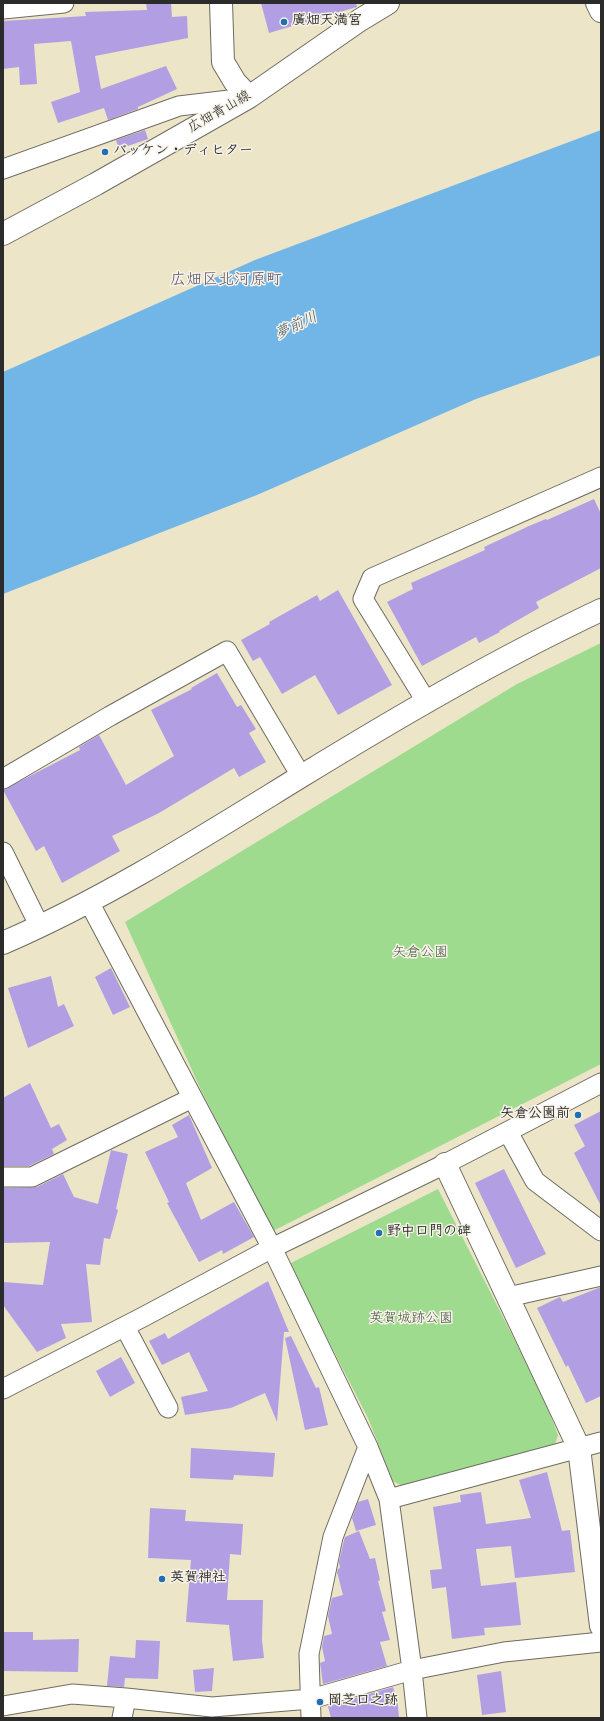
<!DOCTYPE html>
<meta charset="utf-8">
<style>
body{margin:0}
#map{position:relative;width:604px;height:1721px;overflow:hidden;background:#ece5c7;font-family:"Indie Flower",sans-serif}
canvas{display:block}
.frame{position:absolute;inset:0;border:4px solid #2b2b2b;pointer-events:none}
</style>
<div id="map">
<canvas width="604" height="1721"></canvas>
<div class="frame"></div>
</div>
<script>
const ctx = document.querySelector('canvas').getContext('2d');
ctx.lineJoin = 'round';
function fill(path, color) { ctx.fillStyle = color; ctx.fill(path, 'evenodd'); }
function strokePath(path, color, width, dash) { ctx.strokeStyle = color; ctx.lineWidth = width; ctx.lineCap = dash ? 'butt' : 'round'; ctx.setLineDash(dash || []); ctx.stroke(path); }
function drawText(font, color, halo, rows, align = 'center') {
  ctx.font = font + ' "Indie Flower","Klee One",sans-serif'; ctx.lineWidth = 3; ctx.setLineDash([]); ctx.textBaseline = 'middle'; ctx.strokeStyle = halo; ctx.fillStyle = color; for (const [text, x, y, turn = 0] of rows) {
    ctx.save(); ctx.translate(x, y); ctx.rotate((+turn || 0) * Math.PI / 180); ctx.textAlign = isNaN(turn) ? turn : align; if (halo) ctx.strokeText(text, 0, 0); ctx.fillText(text, 0, 0); ctx.restore();
  }
}
fill(new Path2D(`
 M601,643V1064L273,1231L201,1090L125,922L517,684Z
 M438,1189L543,1396L558,1435L555,1444L402,1486L393,1481L368,1418L289,1264Z`), '#9edb8f');
fill(new Path2D(`
 M601,130V355L476,399L257,495L3,594V372L255,260Z`), '#72b6e8');
fill(new Path2D(`
 M146,3H171L172,17L187,16L188,38L95,56L101,89L166,66L177,89L138,107V109L108,120L104,108L58,123L51,102L80,92L71,41L34,44L37,84L20,85L19,67L3,69V21L86,16L85,12L147,10Z
 M261,3H356L357,7L269,33Z
 M145,130L148,139L119,149L116,140Z
 M594,499L601,514V568L536,602L539,608L499,631L500,632L479,643L476,637L422,666L387,602L413,589L411,583L485,550L484,547L529,526L546,519L547,520Z
 M338,590L392,685L338,715L315,675L282,694L260,657L253,661L241,640L270,624L269,622L317,595L320,601Z
 M217,673L237,707L241,705L256,729L249,733L266,762L239,777L234,768L159,813L112,836L120,851L62,883L44,846L36,851L3,790L80,750L79,747L99,735L126,785L174,756L151,710L192,689L191,688Z
 M111,968L130,1007L113,1015L95,977Z
 M51,976L58,1007L64,1004L74,1026L28,1048L8,988Z
 M30,1083L51,1128L59,1124L67,1140L52,1149L54,1154L29,1166H3V1098Z
 M601,1111V1206L574,1153L585,1146L574,1125Z
 M189,1115L212,1168L186,1183L201,1220L234,1202L254,1237L223,1254L222,1250L199,1262L167,1203L169,1202L145,1152L178,1137L172,1125Z
 M111,1150L128,1154L116,1209L118,1210L110,1239L104,1238L100,1265L86,1264L92,1322L61,1324L66,1338L37,1352L3,1305V1282L43,1285L50,1242L3,1243V1188L37,1187L63,1174L74,1197L98,1204Z
 M504,1169L546,1254L516,1268L475,1183Z
 M268,1281L289,1332H284L277,1422L265,1393L231,1408L185,1415L181,1397L208,1391L189,1352L162,1365L149,1341L165,1333L168,1339Z
 M601,1287V1396L586,1403L568,1365L566,1367L537,1308L560,1297L563,1302Z
 M291,1336L316,1388L319,1387L328,1425L305,1430L285,1338Z
 M121,1357L135,1383L110,1397L96,1371Z
 M191,1448L275,1453L273,1477L234,1475L233,1480L190,1478Z
 M547,1472L562,1531L570,1530L575,1572L515,1578L511,1546L476,1549L481,1586L516,1582L521,1625L484,1628L485,1635L452,1639L446,1587L432,1589L430,1570L442,1569L433,1507L461,1502L460,1495L481,1492L486,1524L531,1518L519,1480Z
 M368,1499L376,1525L356,1531L352,1518L358,1502Z
 M150,1508L186,1510L185,1521L243,1524L241,1555L230,1554L227,1600H263L262,1640L264,1658L233,1661L229,1625L186,1622L191,1560L148,1558Z
 M359,1531L370,1559L375,1558L380,1580L378,1581L386,1611L382,1612L390,1640L380,1642L387,1666L323,1684L320,1663L325,1661L322,1647L324,1636L332,1634L328,1616L332,1598L343,1595L337,1572L338,1569L340,1568L339,1562L344,1540L345,1537Z
 M3,1632H33V1640L79,1639L78,1672L3,1671Z
 M136,1640L160,1641L158,1679L125,1678L124,1687L107,1686L110,1656L135,1658Z
 M214,1668L212,1691L195,1692L193,1670Z
 M501,1671L506,1712L482,1715L477,1675Z
 M393,1687L395,1695H397L399,1718H331L328,1706Z`), '#b29fe3');
const street = new Path2D(`
 M3,9L64,3
 M3,169L179,106L246,98
 M426,701L363,599L372,578L601,477
 M3,779L110,716L227,651L301,776
 M3,852L40,927
 M89,902L272,1248L368,1447L389,1499L412,1670L417,1718
 M508,1132L535,1181L601,1231
 M3,1177H32L192,1098
 M508,1297L601,1276
 M125,1327L168,1408
 M3,1389L143,1317L272,1248L445,1164L601,1083
 M389,1499L601,1442
 M3,1706L72,1694L126,1698L212,1707L311,1699L412,1670L504,1652L601,1642
 M122,1718L126,1698
 M311,1718L309,1654L333,1537L368,1447`);
const secondary = new Path2D(`
 M221,3L223,62L235,82L249,97
 M597,3L601,11
 M3,234L96,184L249,97L360,20L388,3
 M3,943C107,898 204,836 300,777C398,717 497,659 601,610
 M445,1164L579,1448L601,1626`);
strokePath(street, '#6f6c62', 21);
strokePath(secondary, '#6f6c62', 24);
strokePath(street, '#fff', 19);
strokePath(secondary, '#fff', 22);
for (const [x, y, r, color] of [
 [284,22,4,"#1f6fb2"],
 [105,152,4,"#1f6fb2"],
 [578,1115,4,"#1f6fb2"],
 [379,1233,4,"#1f6fb2"],
 [162,1579,4,"#1f6fb2"],
 [320,1702,4,"#1f6fb2"]
]) { const dot = new Path2D(); dot.arc(x, y, r, 0, 2 * Math.PI); ctx.fillStyle = color; ctx.fill(dot); strokePath(dot, '#f7f3e8', 1.5); }
drawText('bold 14px', '#2b2b2b', '#f7f3e8', [
 ["廣畑天満宮",292,22],
 ["バッケン・ディヒター",113,152],
 ["矢倉公園前",570,1115,"right"],
 ["野中口門の碑",387,1233],
 ["英賀神社",170,1579],
 ["岡芝口之跡",328,1702]
], 'left');
drawText('14px', '#2b2b2b', '#f7f3e8', [
 ["広畑青山線",220,113,-30]
]);
drawText('14px', '#485744', '#f7f3e8', [
 ["矢倉公園",420,954],
 ["英賀城跡公園",411,1320]
]);
drawText('italic 15px', '#405564', '#f7f3e8', [
 ["夢前川",297,327,-25]
]);
drawText('16px', '#5a546b', '#f7f3e8', [
 ["広畑区北河原町",226,281]
]);
</script>
